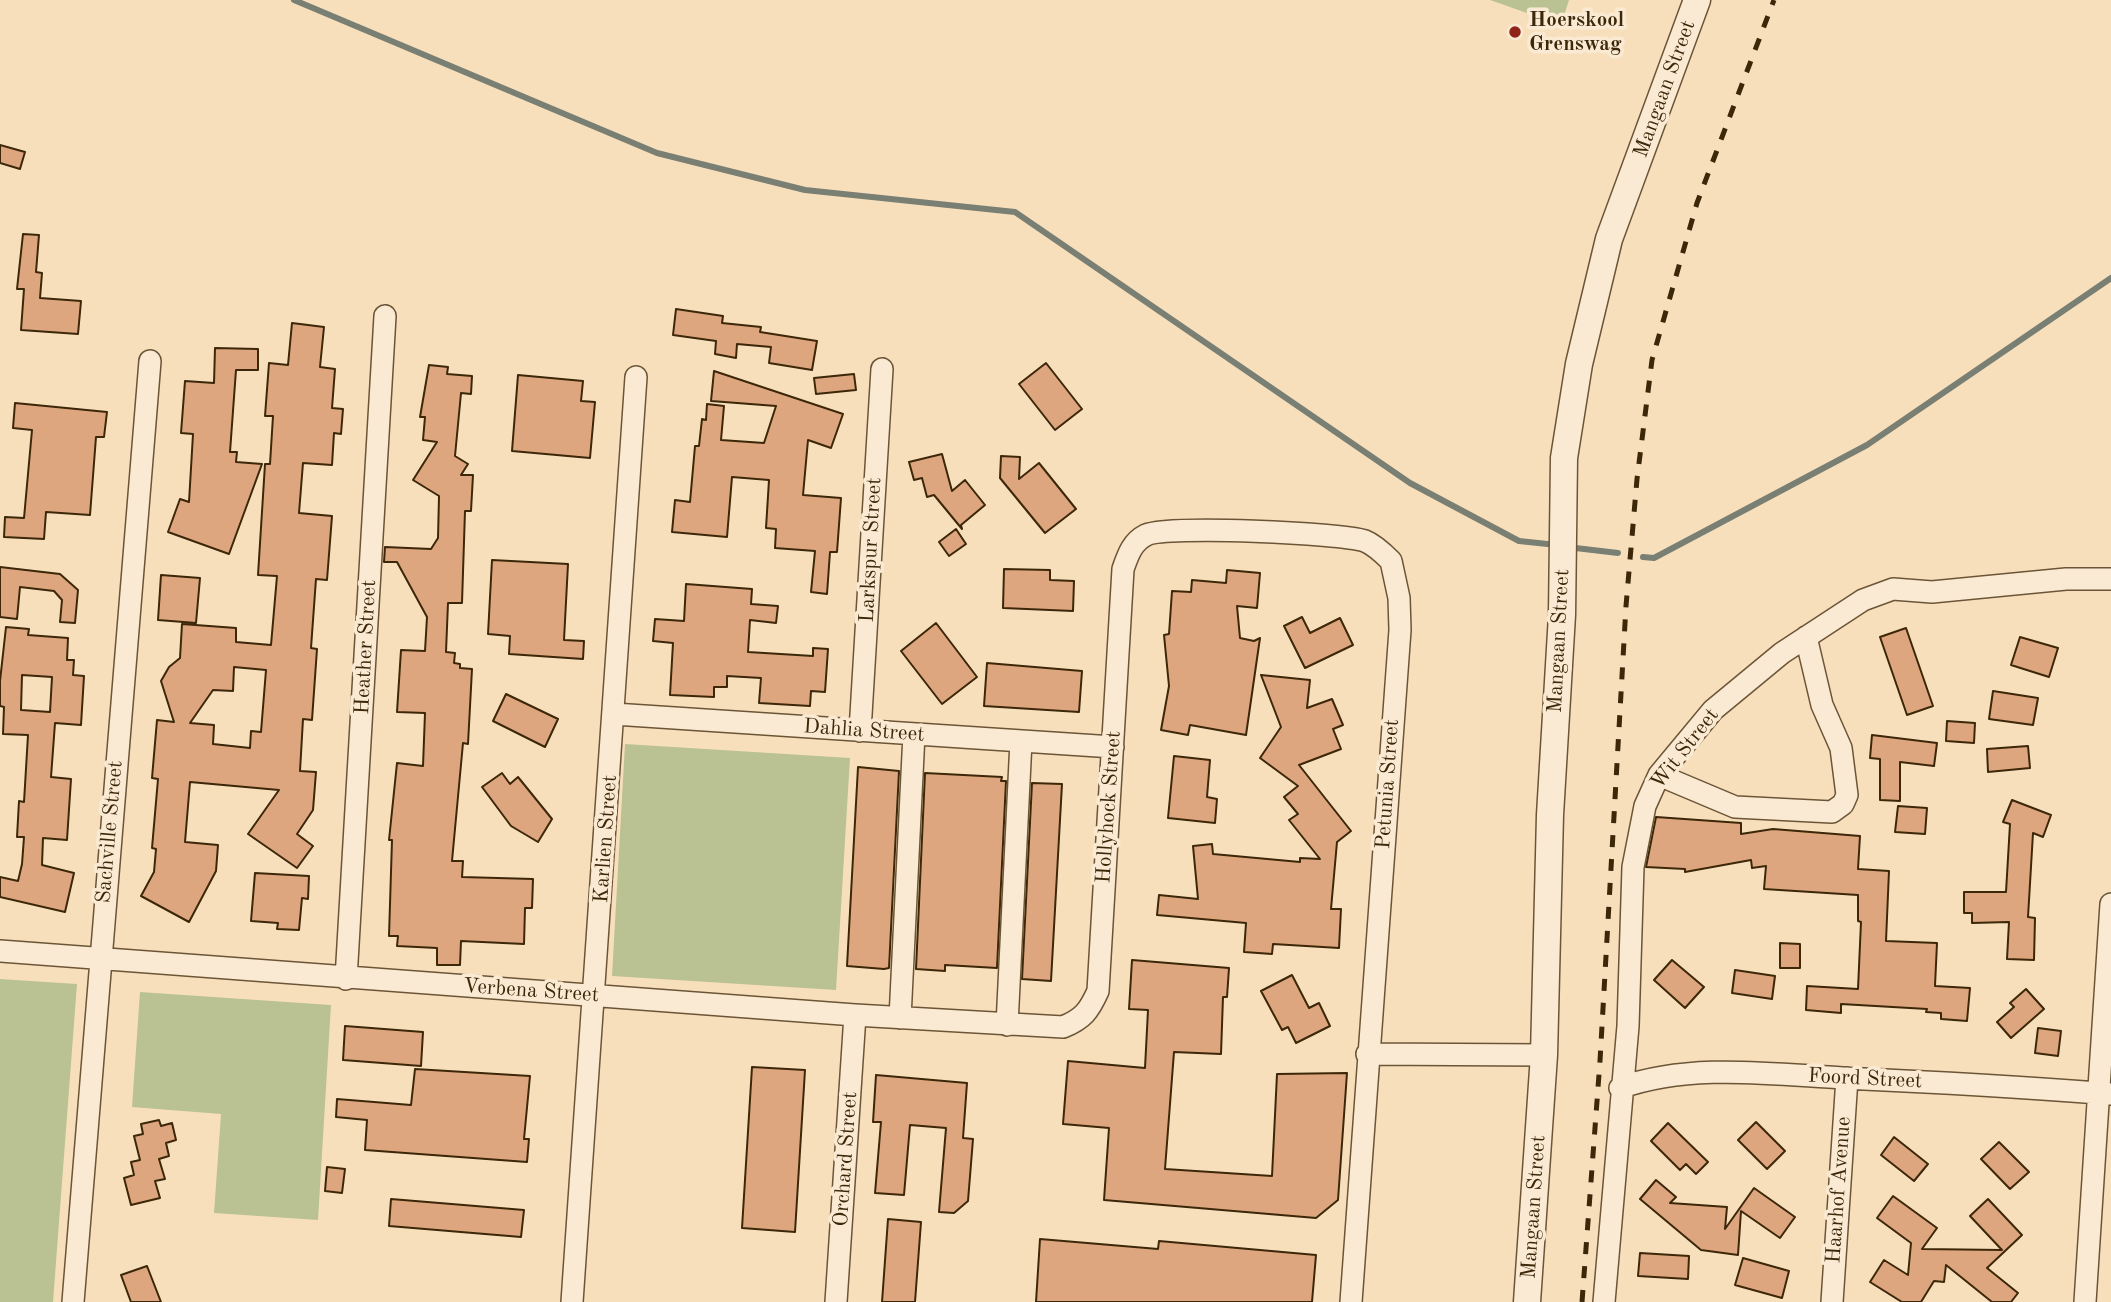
<!DOCTYPE html>
<style>
body{margin:0}
canvas{display:block;background:#f8dfbc}
</style>
<canvas width="2111" height="1302"></canvas>
<script>
const ctx = document.querySelector('canvas').getContext('2d');
ctx.lineJoin = 'round';
function fill(path, color) { ctx.fillStyle = color; ctx.fill(path, 'evenodd'); }
function strokePath(path, color, width, dash) { ctx.strokeStyle = color; ctx.lineWidth = width; ctx.lineCap = dash ? 'butt' : 'round'; ctx.setLineDash(dash || []); ctx.stroke(path); }
function drawText(font, color, halo, rows, align = 'center') {
  ctx.font = font + ' "Old Standard TT",serif'; ctx.lineWidth = 7; ctx.setLineDash([]); ctx.textBaseline = 'middle'; ctx.strokeStyle = halo; ctx.fillStyle = color; for (const [text, x, y, turn = 0] of rows) {
    ctx.save(); ctx.translate(x, y); ctx.rotate((+turn || 0) * Math.PI / 180); ctx.textAlign = isNaN(turn) ? turn : align; if (halo) ctx.strokeText(text, 0, 0); ctx.fillText(text, 0, 0); ctx.restore();
  }
}
fill(new Path2D(`
 M1490,0H1569L1561,25Z
 M625,744L850,758L836,990L612,976Z
 M0,979L77,984L53,1302H0Z
 M140,992L331,1005L318,1220L214,1213L221,1114L132,1107Z`), '#bac293');
strokePath(new Path2D(`
 M294,0L657,153L805,190L1015,212L1410,483L1519,541L1557,545
 M1567,547L1618,553
 M1643,557L1654,558L1867,445L2111,278`), '#797f73', 6);
const building = new Path2D(`
 M0,145L25,152L20,169L0,163Z
 M23,234L39,235L36,272L42,273L40,298L81,301L78,334L21,330L24,289H17Z
 M676,309L723,316L722,323L761,327L760,332L817,341L812,370L769,363L771,347L737,344L736,358L715,354L716,341L673,335Z
 M292,323L324,327L320,367L335,369L332,408L343,409L341,434L334,433L332,465L303,463L299,513L332,516L327,580L316,579L311,648L317,649L312,720L303,719L300,771L316,772L313,810L297,834L313,846L297,868L248,834L279,790L190,782L185,842L218,845L216,871L189,922L141,896L154,872L156,849L152,848L158,779L152,778L157,720L174,722L161,681L169,667L180,658L182,624L236,628V642L271,645L277,576L258,575L265,464H270L273,416H265L269,363L288,365ZM234,667L266,670L261,732L251,731L250,748L213,744L214,725L190,723L213,690L233,691Z
 M215,348L258,349V370H236L230,452H237L236,462L262,464L229,554L168,532L180,499L189,502L193,434L181,433L185,381L214,383Z
 M1046,363L1082,409L1055,430L1019,384Z
 M429,365L448,367L447,374L472,376L471,394L461,393L455,456L468,464L461,475H473L471,511H465L462,603H448L446,652L455,653L454,663L460,664V668L472,669L468,744L463,743L452,861H463L462,877L533,879L532,908H525L524,944L461,941L460,965H437V948L397,946L398,936H389L392,840H389L397,763L423,766L425,713L397,712L401,650L425,651L427,617L397,562H384L385,547L431,549L438,538L439,496L413,480L437,442L423,440L425,417H420Z
 M714,371L843,414L831,448L808,440L803,495L841,498L837,552H830L827,594L811,592L815,551L775,548L776,529L766,528L769,480L732,477L727,537L672,532L675,500L690,502L695,446H699L702,419L706,420L707,404L724,406L721,440L764,443L776,406L711,401Z
 M854,374L856,390L816,394L814,378Z
 M518,375L583,381L581,401L595,402L590,458L512,451Z
 M15,403L107,412L104,437H96L90,515L46,512L44,539L4,537L5,517L24,518L32,430L13,428Z
 M942,454L952,491L965,480L985,505L961,525L962,529L934,495L927,497L922,478L914,480L909,462Z
 M1001,456L1020,457L1019,479L1039,463L1076,509L1045,533L1000,478Z
 M956,529L966,544L949,556L939,542Z
 M492,560L568,564L564,640L584,641L583,659L509,654L510,636L488,634Z
 M0,567L60,574L78,590L75,623L60,622L62,600L54,591L20,587L17,619L0,617Z
 M1004,569L1050,570V580L1074,581L1073,611L1003,608Z
 M1227,570L1260,573L1257,608L1237,606L1240,638L1254,641L1260,638L1246,735L1190,725L1188,735L1161,730L1169,686L1164,635L1169,634L1172,591L1191,592L1192,580L1226,583Z
 M161,575L200,578L196,623L158,620Z
 M686,584L752,589L751,604L778,606L776,623L750,620L748,652L813,656V648L828,649L825,692L811,691L810,706L759,703L761,678L727,676V687H714V697L670,695L673,643L653,641L655,619L684,621Z
 M1302,617L1310,633L1340,618L1353,645L1305,668L1284,626Z
 M936,623L977,677L942,704L901,651Z
 M6,627L29,629L28,635L68,638L67,660H74L73,675L84,676L81,725L55,723L51,777L71,779L67,840L43,838L42,865L74,873L65,912L0,897V877L18,881L22,864L24,837H17L19,801L24,802L28,735L3,734L4,707L0,706V681ZM22,675L52,677L50,712L21,710Z
 M1906,628L1933,706L1907,715L1880,637Z
 M2020,637L2058,648L2049,677L2011,665Z
 M987,663L1082,671L1079,712L984,706Z
 M1261,675L1310,680L1307,708L1332,699L1343,725L1333,729L1341,749L1299,765L1351,831L1337,842L1331,909H1341L1339,948L1273,944L1272,954L1244,952L1246,923L1157,915L1159,895L1198,899L1193,846L1212,844L1213,854L1300,862V858L1320,859L1289,820L1298,814L1284,797L1298,786L1260,758L1281,727Z
 M1993,691L2038,698L2033,725L1989,719Z
 M506,694L558,719L545,747L493,721Z
 M1947,721L1975,723L1974,743L1946,741Z
 M1872,735L1937,743L1934,766L1900,762V801L1880,800V759L1870,758Z
 M2028,746L2030,768L1988,772L1987,749Z
 M1174,756L1210,760L1207,797L1217,799L1215,823L1168,818Z
 M858,767L899,771L889,968L884,969L847,966Z
 M502,773L510,784L518,777L552,819L538,842L511,826L482,787Z
 M925,773L1002,777L1001,781H1006L997,968L945,965V971L916,969Z
 M1032,783L1062,784L1051,981L1022,979Z
 M2012,800L2051,815L2043,837L2033,833L2028,917L2035,918L2034,960L2007,959L2009,922L1972,923V913H1964V892H2006L2010,824L2003,822Z
 M1898,806L1927,808L1925,834L1895,832Z
 M1656,817L1741,823V834L1773,829L1860,836L1858,869L1889,871L1886,941L1937,943L1935,986L1970,988L1967,1021L1941,1019V1013L1926,1012L1927,1009L1841,1004V1013L1806,1010L1807,986L1858,989L1861,922L1858,921V895L1764,889L1766,866L1752,868L1751,860L1685,872V869L1646,867Z
 M255,873L309,876L308,899L302,898L299,930L277,929L278,923L251,921Z
 M1780,943L1800,944V968H1780Z
 M1132,960L1229,968L1227,997H1223L1221,1054L1174,1052L1165,1169L1272,1176L1277,1074L1347,1073L1338,1200L1316,1218L1104,1200L1109,1128L1063,1124L1068,1061L1145,1068L1148,1010L1129,1009Z
 M1672,960L1704,987L1685,1008L1654,980Z
 M1735,970L1775,976L1772,999L1732,993Z
 M1292,975L1309,1008L1319,1003L1330,1026L1296,1043L1288,1027L1282,1030L1261,991Z
 M2026,989L2044,1009L2011,1038L1997,1022L2014,1007L2010,1003Z
 M345,1026L423,1032L421,1066L343,1060Z
 M2038,1028L2061,1031L2058,1056L2035,1053Z
 M752,1067L805,1070L795,1232L742,1228Z
 M415,1069L530,1076L524,1139H529L527,1162L365,1150L367,1120L336,1117L337,1099L411,1105Z
 M876,1075L967,1083L963,1138L973,1139L968,1201L954,1213L939,1212L946,1128L910,1125L904,1195L875,1193L881,1122H873Z
 M159,1120L161,1126L172,1123L176,1140L166,1143L169,1156L159,1159L165,1179L155,1181L160,1198L131,1205L124,1178L134,1175L131,1162L140,1160L134,1136L143,1134L141,1124Z
 M1756,1122L1785,1151L1767,1169L1738,1140Z
 M1668,1123L1708,1162L1696,1174L1686,1164L1680,1170L1651,1141Z
 M1894,1137L1928,1164L1914,1181L1881,1155Z
 M1999,1142L2029,1172L2010,1189L1981,1159Z
 M327,1167L345,1169L342,1193L325,1191Z
 M1656,1180L1676,1197L1670,1203L1727,1207L1725,1229L1754,1188L1795,1217L1780,1238L1741,1211L1738,1255L1701,1250L1640,1199Z
 M1893,1196L1937,1228L1922,1249L2002,1250L1970,1216L1988,1199L2022,1235L1987,1268L2018,1293L2011,1302H1992L1946,1265L1944,1282L1934,1281L1921,1302H1902L1870,1282L1884,1260L1908,1275L1911,1243L1877,1218Z
 M391,1199L524,1210L521,1237L389,1226Z
 M888,1219L921,1222L915,1302H882Z
 M1040,1239L1158,1249L1159,1241L1316,1255L1312,1302H1036Z
 M1640,1253L1689,1256L1688,1279L1638,1276Z
 M1743,1258L1789,1271L1782,1298L1735,1285Z
 M147,1266L161,1302H131L121,1275Z`);
fill(building, '#dda67f');
strokePath(building, '#3c2709', 2);
const minor = new Path2D(`
 M614,714L1113,747
 M860,731L882,369
 M1659,775L1735,807L1832,812L1843,804L1847,795L1841,748L1822,705L1806,637
 M0,951L855,1015L1063,1027C1083,1019 1089,1011 1098,991L1123,569C1128,555 1132,542 1146,535C1167,525 1341,533 1365,541C1375,545 1384,554 1391,561L1399,598L1400,630L1351,1302
 M346,979L385,316
 M900,1018L914,734
 M1007,1025L1021,741
 M1367,1054L1544,1055
 M1620,1088C1690,1063 1770,1074 1843,1078C1933,1082 2022,1087 2111,1094
 M73,1302L150,361
 M572,1302L636,377
 M836,1302L855,1015
 M1604,1302L1628,1026L1633,867L1645,806L1659,775L1713,710L1782,653L1863,600L1893,589L1932,592L2066,579H2111
 M1832,1302L1847,1078
 M2085,1302L2111,904`);
const tertiary = new Path2D(`
 M1527,1302L1544,1055L1550,815L1562,615L1564,458L1579,364L1609,239L1697,0`);
strokePath(minor, '#6b5536', 24);
strokePath(tertiary, '#6b5536', 29);
strokePath(minor, '#faead3', 21);
strokePath(tertiary, '#faead3', 26);
strokePath(new Path2D(`
 M1582,1302L1600,1061L1626,606L1637,479L1652,360L1697,203L1774,0`), '#3c2709', 5, [12, 12]);
for (const [x, y, r, color] of [
 [1515,32,7,"#8f2418"]
]) { const dot = new Path2D(); dot.arc(x, y, r, 0, 2 * Math.PI); ctx.fillStyle = color; ctx.fill(dot); strokePath(dot, '#faead3', 2.5); }
drawText('bold 21px', '#3c2709', '#faead3', [
 ["Hoerskool",1529,20],
 ["Grenswag",1529,44]
], 'left');
drawText('21px', '#3c2709', '#faead3', [
 ["Mangaan Street",1665,89,-70],
 ["Larkspur Street",871,550,-87],
 ["Mangaan Street",1559,641,-87],
 ["Heather Street",366,647,-87],
 ["Dahlia Street",864,731,4],
 ["Wit Street",1685,749,-52],
 ["Petunia Street",1388,784,-86],
 ["Hollyhock Street",1109,807,-86],
 ["Sachville Street",110,832,-85],
 ["Karlien Street",606,839,-86],
 ["Verbena Street",531,991,4],
 ["Foord Street",1865,1079,3],
 ["Orchard Street",846,1159,-86],
 ["Haarhof Avenue",1839,1190,-86],
 ["Mangaan Street",1534,1207,-86]
]);
</script>
